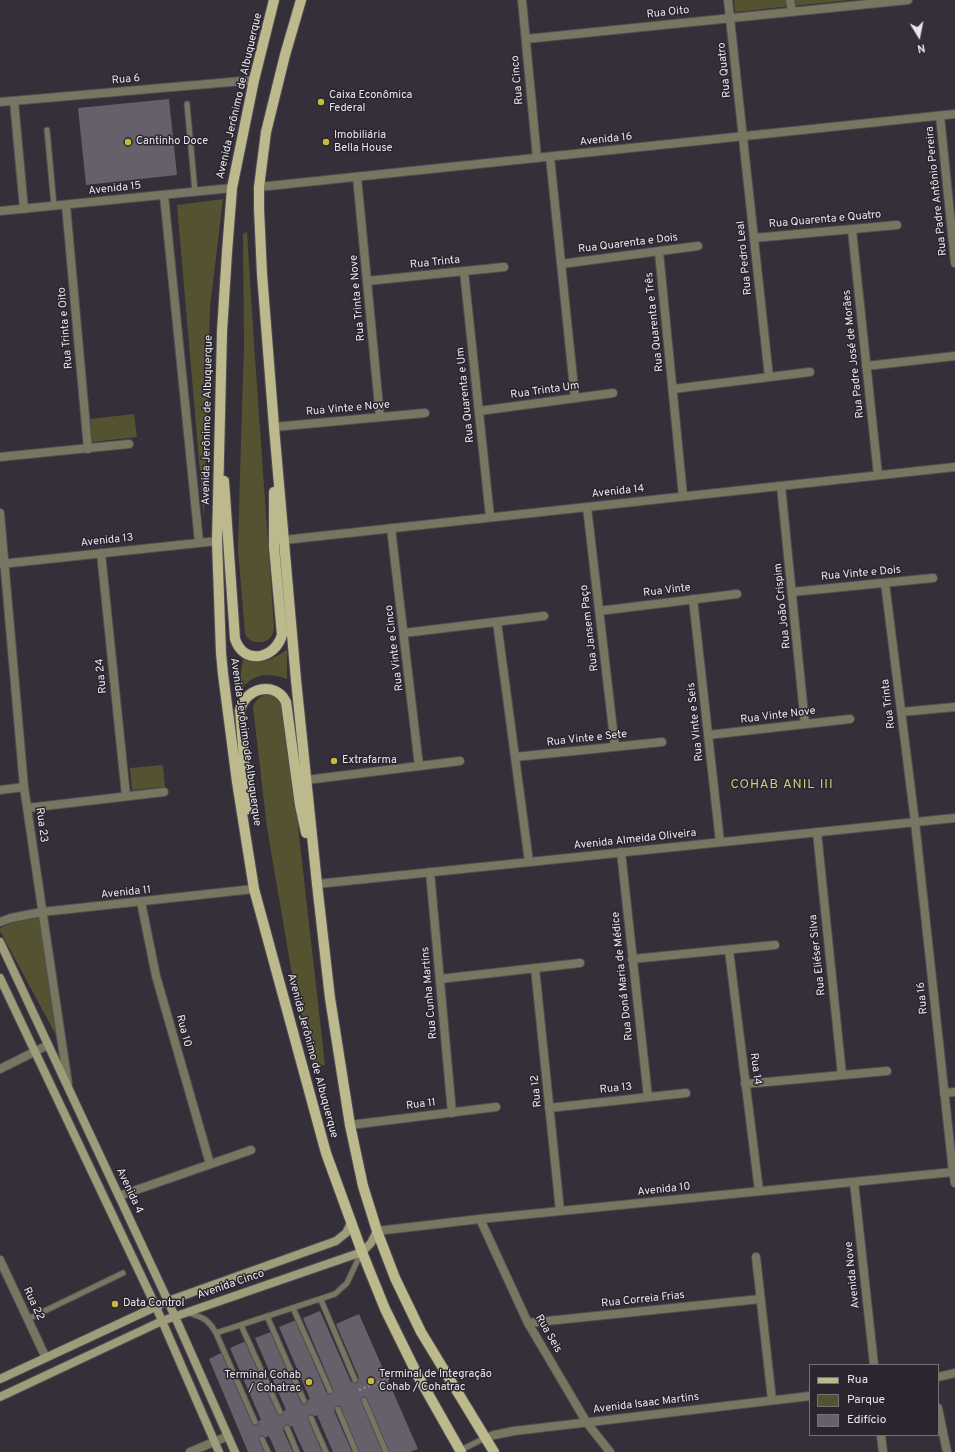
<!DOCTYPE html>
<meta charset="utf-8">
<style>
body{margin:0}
#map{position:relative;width:955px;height:1452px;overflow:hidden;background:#342f38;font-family:Overpass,sans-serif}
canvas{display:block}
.legend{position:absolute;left:809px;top:1364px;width:130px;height:72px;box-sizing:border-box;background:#2a252e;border:1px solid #76727a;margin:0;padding:5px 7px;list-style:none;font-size:12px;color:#e9e6ec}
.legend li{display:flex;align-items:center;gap:8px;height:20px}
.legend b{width:20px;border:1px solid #76727a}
.north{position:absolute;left:899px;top:16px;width:40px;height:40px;-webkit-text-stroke:3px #2a252e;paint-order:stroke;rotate:170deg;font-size:11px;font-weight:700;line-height:16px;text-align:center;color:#e9e6ec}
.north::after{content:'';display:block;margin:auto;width:14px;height:18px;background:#e9e6ec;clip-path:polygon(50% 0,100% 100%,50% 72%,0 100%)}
</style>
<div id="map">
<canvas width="955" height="1452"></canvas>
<ul class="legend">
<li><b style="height:5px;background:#bcba8c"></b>Rua</li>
<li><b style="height:11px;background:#545230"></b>Parque</li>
<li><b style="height:11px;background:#66606b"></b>Edifício</li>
</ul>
<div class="north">N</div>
</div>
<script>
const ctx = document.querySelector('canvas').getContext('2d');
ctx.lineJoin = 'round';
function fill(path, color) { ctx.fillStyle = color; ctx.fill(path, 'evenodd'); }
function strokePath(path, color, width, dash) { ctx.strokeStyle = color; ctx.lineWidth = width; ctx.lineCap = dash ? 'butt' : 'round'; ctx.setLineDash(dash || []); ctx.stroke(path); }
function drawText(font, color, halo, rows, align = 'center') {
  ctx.font = font + ' Overpass,sans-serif'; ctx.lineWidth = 3; ctx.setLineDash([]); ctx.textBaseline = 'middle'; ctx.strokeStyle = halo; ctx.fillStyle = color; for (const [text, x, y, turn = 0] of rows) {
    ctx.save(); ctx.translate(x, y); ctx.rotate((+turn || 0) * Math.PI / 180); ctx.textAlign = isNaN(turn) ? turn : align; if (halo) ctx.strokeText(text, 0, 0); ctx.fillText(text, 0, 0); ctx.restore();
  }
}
fill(new Path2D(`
 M734,0H851L735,12Z
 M223,199L210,307L204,518L177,205Z
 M247,232L254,344L274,627C274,630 273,634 271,637C264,645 248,644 245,633L238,550L240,473L244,345L243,234Z
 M134,414L137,437L92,442L90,419Z
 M286,650L287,651V679C266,672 255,673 240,690L238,691L243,659C247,660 251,662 256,662C267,662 277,657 286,650Z
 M268,694H273L284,702L325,1065L313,1067L292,974L267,828L253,707C256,699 260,696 268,694Z
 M163,765L165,787L132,790L130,768Z
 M39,916L64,1050L0,931V928L17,921Z`), '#545230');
fill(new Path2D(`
 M169,99L177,175L86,185L78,108Z
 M320,1311L351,1382L359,1378L336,1324L359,1314L418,1449L410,1452H387L364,1399L361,1401L383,1452H359L340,1409L334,1411L352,1452H333L317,1415L308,1419L322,1452H304L292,1426L283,1430L293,1452H276L269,1436L260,1440L265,1452H248L209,1359L223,1352L253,1423L261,1420L230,1348L246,1341L277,1413L286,1410L255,1338L271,1332L301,1403L310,1399L279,1327L296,1320L326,1392L333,1389L303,1318Z`), '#66606b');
const service = new Path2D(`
 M187,104L195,192
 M47,130L54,206
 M321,1300L355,1380
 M293,1308L330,1391
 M189,1313C204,1318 208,1319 216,1333L255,1422
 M267,1316L304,1401
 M28,1319L123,1273
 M241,1325L280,1412
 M216,1333L335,1294L347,1283L361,1253
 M364,1400L386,1452
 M338,1409L356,1452
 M311,1418L326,1452
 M287,1428L297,1452
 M262,1439L268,1452
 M459,1451L485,1438`);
const minor = new Path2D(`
 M522,0L537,158
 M728,0L769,377
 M790,0L792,12
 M526,39L908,0
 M14,101L24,209
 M0,102L254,80
 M940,116L955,263
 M550,157L575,398
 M357,177L380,417
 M164,195L199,542
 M66,205L88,449
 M852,230L878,475
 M754,238L897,225
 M659,252L683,496
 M561,264L698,246
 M464,271L490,517
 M367,281L504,267
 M866,366L955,356
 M673,389L810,372
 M479,411L613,393
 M274,427L425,413
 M0,457L129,444
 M781,486L805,724
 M587,507L615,747
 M0,513L24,787L68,1084
 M391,528L419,766
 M284,540L955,467
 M101,553L126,796
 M1,564L217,541
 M885,583L915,822
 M792,592L933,578
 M693,599L720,842
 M599,611L737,594
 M497,622L529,862
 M404,633L544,616
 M901,712L955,707
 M708,735L850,719
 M515,757L662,742
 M306,780L460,761
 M0,790L24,787
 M27,808L164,792
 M817,832L842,1075
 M621,852L648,1097
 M430,872L452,1113
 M141,902L156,976L210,1164
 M0,922L11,918L42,912L254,889
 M729,950L759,1191
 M632,959L775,945
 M535,968L560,1211
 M440,979L580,963
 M0,1069L48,1045
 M745,1084L887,1071
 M944,1093L955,1092
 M549,1108L686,1093
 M350,1125L496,1107
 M953,1172L955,1183
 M119,1196L251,1150
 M480,1219L528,1323L587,1423L610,1452
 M756,1257L772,1400
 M0,1260L46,1358
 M528,1323L760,1299
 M938,1377L955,1373
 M938,1408L947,1452
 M485,1438L494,1435L514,1431L810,1396
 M190,1452L228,1436`);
const tertiary = new Path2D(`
 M259,187L955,114
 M0,211L232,188
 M317,884L955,818
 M854,1182L874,1365
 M377,1231L480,1219L953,1172L915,822
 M881,1435L883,1452`);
const secondary = new Path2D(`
 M0,942L168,1301L235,1452
 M0,978L156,1307L219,1452
 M0,1379L168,1301L336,1241L346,1233L351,1223
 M0,1397L162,1321L362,1252L371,1243L377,1231`);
const primary = new Path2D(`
 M274,0L254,80L232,188L227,252L222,332L217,541L221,653L223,674L237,782L254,889L326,1153L362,1252L385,1309L418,1376L461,1452
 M301,0L285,55L266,132L259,187V209L262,274L274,427L296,680L317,884L330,998L350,1125L363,1186L377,1231L395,1278L421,1332L494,1452
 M224,481L235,639C244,666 275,659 282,635L274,547V492
 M248,809L240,710C245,688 275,680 286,702L300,805L306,833`);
strokePath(service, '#514c55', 7);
strokePath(minor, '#514c55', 10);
strokePath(tertiary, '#514c55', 10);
strokePath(secondary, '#514c55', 10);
strokePath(primary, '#514c55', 12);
strokePath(new Path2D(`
 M359,1390L397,1375`), '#8e8a91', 2.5, [2, 3]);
strokePath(service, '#777660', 5);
strokePath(minor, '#777660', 8);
strokePath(tertiary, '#777660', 8);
strokePath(secondary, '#9e9c79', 8);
strokePath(primary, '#bcba8c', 10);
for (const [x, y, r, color] of [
 [321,102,4,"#c5bc3d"],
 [128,142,4,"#c5bc3d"],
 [326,142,4,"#c5bc3d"],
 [334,761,4,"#c5bc3d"],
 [115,1304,4,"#c5bc3d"],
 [371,1381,4,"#c5bc3d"],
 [309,1382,4,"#c5bc3d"]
]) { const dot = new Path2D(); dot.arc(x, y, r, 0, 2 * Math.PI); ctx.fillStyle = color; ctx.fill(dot); strokePath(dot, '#2a252e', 1.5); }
drawText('11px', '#e9e6ec', '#2a252e', [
 ["Rua Oito",668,13,-6],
 ["Rua Quatro",725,70,-96],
 ["Rua 6",126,80,-5],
 ["Rua Cinco",518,80,-95],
 ["Avenida Jerônimo de Albuquerque",240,96,-77],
 ["Avenida 16",606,140,-6],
 ["Avenida 15",115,189,-6],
 ["Rua Padre Antônio Pereira",937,191,-96],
 ["Rua Quarenta e Quatro",825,220,-5],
 ["Rua Quarenta e Dois",628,244,-7],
 ["Rua Pedro Leal",745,258,-96],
 ["Rua Trinta",435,263,-6],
 ["Rua Trinta e Nove",358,298,-95],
 ["Rua Quarenta e Três",655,322,-96],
 ["Rua Trinta e Oito",66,328,-95],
 ["Rua Padre José de Morães",854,354,-96],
 ["Rua Trinta Um",545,391,-8],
 ["Rua Quarenta e Um",466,395,-96],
 ["Rua Vinte e Nove",348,409,-5],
 ["Avenida Jerônimo de Albuquerque",208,420,-89],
 ["Avenida 14",618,492,-6],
 ["Avenida 13",107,541,-6],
 ["Rua Vinte e Dois",861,574,-5],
 ["Rua Vinte",667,591,-7],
 ["Rua João Crispim",783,606,-96],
 ["Rua Jansem Paço",590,628,-97],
 ["Rua Vinte e Cinco",395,648,-97],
 ["Rua 24",102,676,-96],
 ["Rua Trinta",889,704,-97],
 ["Rua Vinte Nove",778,716,-7],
 ["Rua Vinte e Seis",696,722,-96],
 ["Rua Vinte e Sete",587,739,-6],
 ["Avenida Jerônimo de Albuquerque",245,742,82],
 ["Rua 23",41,825,82],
 ["Avenida Almeida Oliveira",635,840,-6],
 ["Avenida 11",126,893,-6],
 ["Rua Eliéser Silva",818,955,-96],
 ["Rua Doná Maria de Médice",623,976,-96],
 ["Rua Cunha Martins",430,993,-95],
 ["Rua 16",923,998,-96],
 ["Rua 10",183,1031,75],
 ["Avenida Jerônimo de Albuquerque",312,1056,75],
 ["Rua 14",755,1069,83],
 ["Rua 13",616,1089,-6],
 ["Rua 12",537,1091,-96],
 ["Rua 11",421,1105,-7],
 ["Avenida 10",664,1190,-6],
 ["Avenida 4",129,1191,65],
 ["Avenida Nove",853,1275,-96],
 ["Avenida Cinco",231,1285,-19],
 ["Rua Correia Frias",643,1300,-6],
 ["Rua 22",33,1304,65],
 ["Rua Seis",548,1334,60],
 ["Avenida Isaac Martins",646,1404,-7]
]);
drawText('11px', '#e9e6ec', '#2a252e', [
 ["Caixa Econômica",329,96],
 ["Federal",329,109],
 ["Imobiliária",334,136],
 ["Bella House",334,149],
 ["Cantinho Doce",136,142],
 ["Extrafarma",342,761],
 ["Data Control",123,1304],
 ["Terminal de Integração",379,1375],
 ["Cohab / Cohatrac",379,1388],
 ["Terminal Cohab",301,1376,"right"],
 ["/ Cohatrac",301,1389,"right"]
], 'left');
ctx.letterSpacing = '1px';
drawText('13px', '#d1cc7e', '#2a252e', [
 ["COHAB ANIL III",782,785]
]);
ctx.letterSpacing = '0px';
</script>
